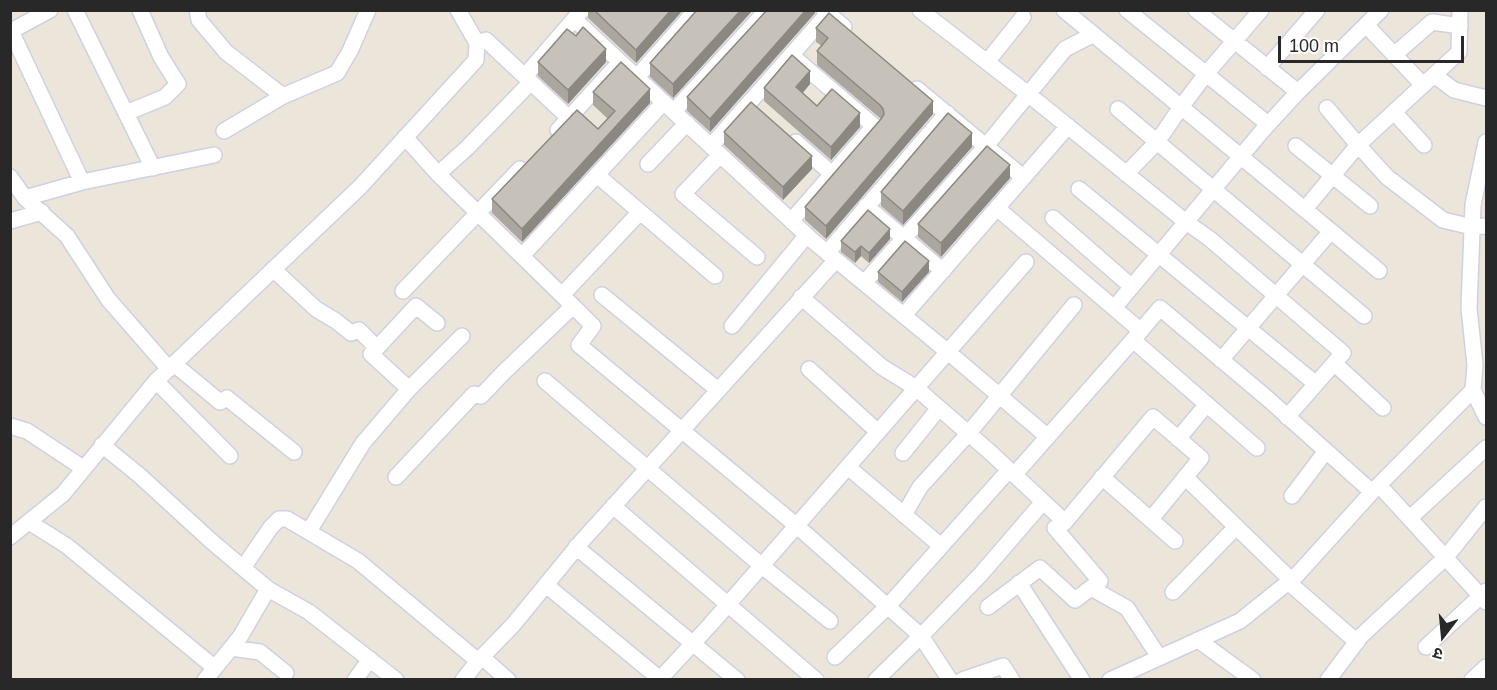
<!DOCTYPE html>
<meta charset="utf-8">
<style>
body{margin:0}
#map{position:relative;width:1497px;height:690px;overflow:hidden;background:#ece5d9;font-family:Helvetica,"Noto Sans Devanagari",sans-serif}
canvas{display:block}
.frame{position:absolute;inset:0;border:12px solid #282828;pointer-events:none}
.north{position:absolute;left:1413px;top:606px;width:60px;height:60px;-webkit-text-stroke:4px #fff;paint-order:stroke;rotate:196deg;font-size:16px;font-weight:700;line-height:24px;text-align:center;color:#282828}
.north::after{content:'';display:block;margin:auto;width:21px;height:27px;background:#282828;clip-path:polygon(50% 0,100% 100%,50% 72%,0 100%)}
.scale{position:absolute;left:1278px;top:36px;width:186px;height:27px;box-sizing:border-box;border:3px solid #282828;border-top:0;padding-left:8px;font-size:18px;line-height:21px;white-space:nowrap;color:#282828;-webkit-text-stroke:4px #fff;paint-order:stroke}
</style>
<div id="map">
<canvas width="1497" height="690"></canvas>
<div class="frame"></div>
<div class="north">उ</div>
<div class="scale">100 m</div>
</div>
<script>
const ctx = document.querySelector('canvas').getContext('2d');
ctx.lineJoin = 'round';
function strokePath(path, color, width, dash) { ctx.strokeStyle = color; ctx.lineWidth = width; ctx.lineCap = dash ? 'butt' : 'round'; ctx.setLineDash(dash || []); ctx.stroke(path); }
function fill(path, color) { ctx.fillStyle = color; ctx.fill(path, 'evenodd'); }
const minor = new Path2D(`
 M50,10L11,31L82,182
 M75,10L153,168
 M197,10L199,20L226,52L283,96
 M824,10L844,27
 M920,10L1028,94L1186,222L1210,239L1343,353L1287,417
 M1064,10L1379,271
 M1127,10L1268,124
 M1196,10L1298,92
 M574,19L813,241L948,352L1048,437
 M1366,25L1423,85
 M477,43L486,40L569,118
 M791,55L874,126L791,221
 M1394,55L1432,22L1460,26
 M987,62L1023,17
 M1267,68L1317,10
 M1434,75L1454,90L1486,98
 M525,76L582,10
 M637,77L696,10
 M917,89L1023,177
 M1327,108L1358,145L1387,177L1443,220L1472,227L1486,226
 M1118,109L1364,316
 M674,111L767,10
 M1394,112L1424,145
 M126,113L165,97L178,84L161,57L140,10
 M558,130L620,62
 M224,131L283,96L337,73L350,51L368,10
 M796,142L832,174
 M711,146L831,10
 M1296,146L1370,206
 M720,155L683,194L757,257
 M648,164L687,123
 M438,174L467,148L531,82
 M1126,174L1157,142L1181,107L1206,74L1261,10
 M597,175L715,276
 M10,177L25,198L67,236L108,299L169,369
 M1079,189L1316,384
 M25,198L82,182L214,155
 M866,206L943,271
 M998,209L1141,331
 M1305,209L1358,145L1459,52L1460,10
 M1053,218L1132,287
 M10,221L42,212
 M827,253L947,113
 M522,256L664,102
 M273,269L316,309L336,321L351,333L359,330L377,348L416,306L437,323
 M864,283L986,146L1065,49L1092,35
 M403,291L520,169
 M562,295L640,212
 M602,295L718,390
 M801,297L882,367L916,388L991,453L1065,522
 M573,306L593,326L579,345L797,526L921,636L950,680
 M1114,308L1263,130L1298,92L1381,10
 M904,315L1068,126
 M732,326L807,235
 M1133,340L1257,448
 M377,348L371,354L409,389
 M1221,360L1331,231
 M1334,363L1383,408
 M174,364L220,402L227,398L294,452
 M809,369L878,432
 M156,381L230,456
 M545,381L762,566L830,621
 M1473,390L1486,417
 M10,426L27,431L83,468
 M1178,439L1207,404
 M102,445L139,475L210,540L268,589L309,612L396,680
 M903,453L939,408
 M848,467L941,546
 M1014,475L1133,340L1160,308L1268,399L1372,492
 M396,477L474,394L481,396L504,372L573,306L438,174L405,137
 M1102,477L1175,541
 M1185,477L1291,580
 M1379,485L1486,602
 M1292,496L1326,451
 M613,506L816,680
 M904,515L920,487L968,434L1074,305
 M1410,518L1486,448
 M29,522L67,546L215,668
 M309,531L363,443L409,389L462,336
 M10,537L63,494L156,381L360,187L476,60L477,43L458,10
 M576,547L737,680
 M243,568L271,527L279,519H287L358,561L478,661
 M1288,582L1357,642
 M1019,583L1082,680
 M546,585L660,679
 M1091,588L1127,608L1159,657
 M1173,592L1236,527
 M988,607L1040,568L1075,600L1100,581L1055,528L1065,522L1153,417L1201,458L1151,519
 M1198,640L1253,680
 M1426,647L1486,591
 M231,648L260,652L286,673
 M482,657L508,680
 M835,657L888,606L1009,470
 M205,680L240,637L268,589
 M355,680L370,659
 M463,680L478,661L513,625L581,542L836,260
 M659,680L710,625L1026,262
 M876,680L921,636L981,574L1043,502
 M962,680L1003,666L1012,680
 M1110,680L1240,621L1296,576L1372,492L1473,390L1475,365L1469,308L1473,205L1486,142
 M1328,680L1361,636L1446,557L1486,507
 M1472,680L1486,667`);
strokePath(minor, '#ced1e3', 18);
strokePath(minor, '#fff', 15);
fill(new Path2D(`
 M588,10H683L636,63L588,18Z
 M697,10H753L673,98L650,77V63Z
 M815,10V13L710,132L687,111V97Z
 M816,28L933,114L826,239L805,220V207L881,119L817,65V51L822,46L816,42Z
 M538,62H606L568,104L538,76Z
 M810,84L803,93L817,106L860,127L831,160L764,101V88Z
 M593,92L650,103L522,242L492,213V199L598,129L608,119L593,105Z
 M724,132L812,169L783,200L724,145Z
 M972,147L903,225L881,206V192Z
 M1010,178L941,257L918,237V224Z
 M890,239L869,263L861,256L855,263L841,252V241Z
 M878,272H929L902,302L878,282Z`), '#aba79f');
fill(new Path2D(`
 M671,10H683L636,63V50Z
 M741,10H753L673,98V84Z
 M806,10H815V13L710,132V119Z
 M606,49V62L568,104V90Z
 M810,71V84L796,100V87Z
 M650,89V103L522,242V229Z
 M933,101V114L826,239V226Z
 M860,113V127L831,160V147Z
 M972,133V147L903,225V211Z
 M812,156V169L783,200V187Z
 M1010,165V178L941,257V243Z
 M890,229V239L869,263V253Z
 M861,246V256L855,263V252Z
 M929,261V272L902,302V292Z`), '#8b8882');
const building = new Path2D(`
 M594,10H671L636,50Z
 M697,10H741L673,84L650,63Z
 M767,10H806L710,119L687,97Z
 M829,13L933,101L826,226L805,207L881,119L884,114L883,109L880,105L817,51L828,38L816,28Z
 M583,27L606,49L568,90L538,62L567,29L576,36Z
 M792,55L810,71L796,87L817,106L832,89L860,113L831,147L764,88Z
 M621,62L650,89L522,229L492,199L577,110L598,129L615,111L593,92Z
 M751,102L812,156L783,187L724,132Z
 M948,113L972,133L903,211L881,192Z
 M987,146L1010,165L941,243L918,224Z
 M868,210L890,229L869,253L861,246L855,252L841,241Z
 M905,241L929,261L902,292L878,272Z`);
fill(building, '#c7c2b9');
strokePath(building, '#8b8882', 1.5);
</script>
